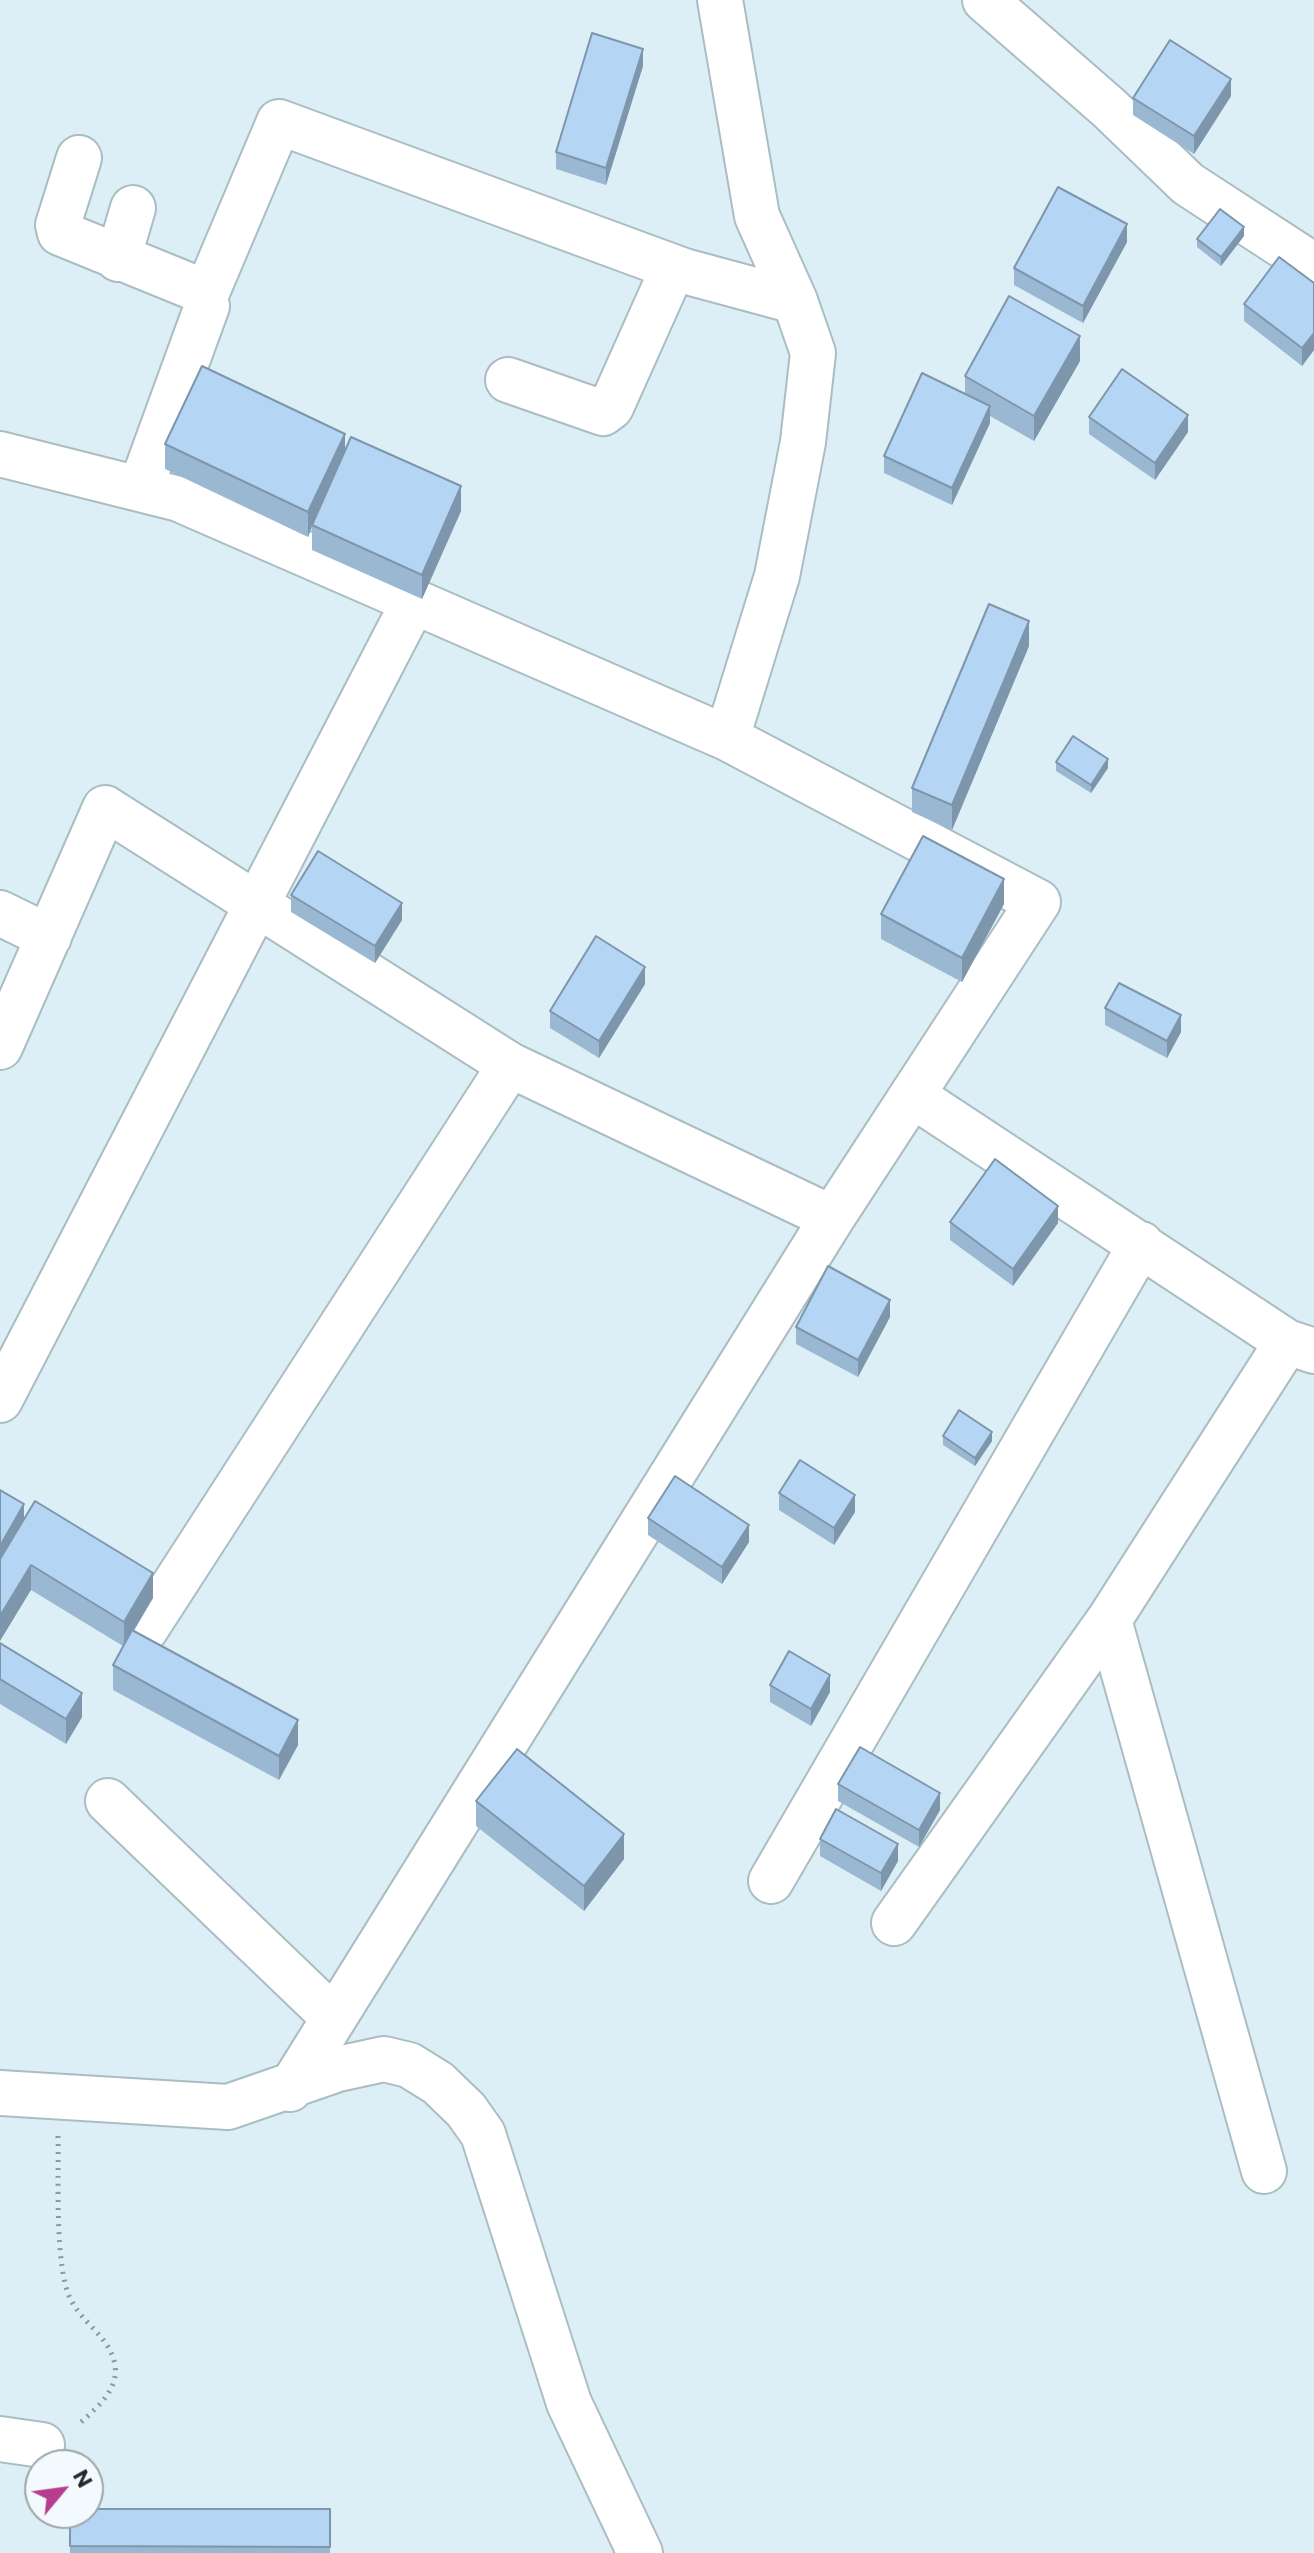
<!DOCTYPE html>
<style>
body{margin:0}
#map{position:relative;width:1314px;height:2553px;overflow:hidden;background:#dceff6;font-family:Commissioner,sans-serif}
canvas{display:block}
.north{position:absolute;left:24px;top:2449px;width:80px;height:80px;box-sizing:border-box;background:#f2fafd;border:2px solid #9ea6a9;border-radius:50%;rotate:61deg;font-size:22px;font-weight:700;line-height:32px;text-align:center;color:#20282a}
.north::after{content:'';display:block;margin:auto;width:28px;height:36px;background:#b73d8f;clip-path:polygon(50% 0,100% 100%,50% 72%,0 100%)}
</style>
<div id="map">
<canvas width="1314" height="2553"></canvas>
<div class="north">N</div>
</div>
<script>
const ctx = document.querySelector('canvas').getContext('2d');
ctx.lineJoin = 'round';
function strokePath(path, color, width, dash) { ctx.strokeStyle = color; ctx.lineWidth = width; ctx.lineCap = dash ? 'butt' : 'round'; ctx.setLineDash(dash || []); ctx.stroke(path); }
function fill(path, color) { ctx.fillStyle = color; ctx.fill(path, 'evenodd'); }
const minor = new Path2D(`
 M985,0L1109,108L1188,184L1314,266
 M79,158L58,225L60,233L195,288L205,297L207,306L141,487
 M118,259L133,208
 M205,297L279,122L684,271
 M508,380L603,413L611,407L670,275L684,271L795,301
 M0,454L179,499L727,738
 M0,913L49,937
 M0,1047L105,808L510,1065L832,1218
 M912,1095L1287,1342L1314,1351
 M0,1400L413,603
 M1109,1620L1264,2171
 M145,1630L510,1065
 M108,1801L334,2018
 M771,1881L1141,1244
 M894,1923L1109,1620L1287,1342
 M290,2089L832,1218L1038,902L727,738L777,576L803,442L813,353L795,301L757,216L720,0
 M0,2093L228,2107L338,2069L384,2059L409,2065L438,2083L466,2110L483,2134L569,2403L640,2553
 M0,2439L42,2445`);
strokePath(minor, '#aabdc3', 48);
strokePath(new Path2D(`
 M58,2136C59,2175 54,2268 71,2300C83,2324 110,2337 115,2365C119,2391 95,2409 78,2425`), '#8b999e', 5, [2, 6]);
strokePath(minor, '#fff', 44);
fill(new Path2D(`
 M643,66L606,185L556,169V152Z
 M1231,96L1194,154L1133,115V98Z
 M1244,236L1221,266L1197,247V239Z
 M1127,242L1083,323L1014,285V268Z
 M1314,283V350L1302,366L1244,321V304Z
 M1080,361L1034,441L990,416V423L952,505L884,473V456L965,393V376Z
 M1089,417L1188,432L1155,480L1089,434Z
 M165,444L345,450L461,511L422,599L312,550V528L308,537L165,469Z
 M1029,646L952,830L912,812V788Z
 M1056,762L1108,768L1091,793L1056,771Z
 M291,895L402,920L375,963L291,912Z
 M1004,904L962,982L881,939V914Z
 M645,984L599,1058L550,1028V1011Z
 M1105,1008L1181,1032L1167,1058L1105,1025Z
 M950,1222L1058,1223L1013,1286L950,1240Z
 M890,1317L858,1377L796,1344V1327Z
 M943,1436L992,1441L975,1466L943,1445Z
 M779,1493L855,1512L834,1545L779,1510Z
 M648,1518L749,1542L722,1584L648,1535Z
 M24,1519L153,1598L134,1631L298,1745L279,1780L113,1690V1665L123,1646L31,1590Z
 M0,1643L82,1717L66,1744L0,1704Z
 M770,1685L830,1692L811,1726L770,1702Z
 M838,1784L940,1810L919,1847L838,1801Z
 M476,1801L624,1859L584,1911L476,1826Z
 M820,1839L898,1861L881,1891L820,1856Z
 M330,2509V2553H70V2513Z`), '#9bb8d2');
fill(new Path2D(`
 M643,49V66L606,185V168Z
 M1231,79V96L1194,154V136Z
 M1127,224V242L1083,323V306Z
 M1244,227V236L1221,266V257Z
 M1314,333V350L1302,366V348Z
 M1080,336V361L1034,441V416Z
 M990,406V423L952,505V488Z
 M1188,415V432L1155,480V463Z
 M345,434V458L312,525L308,537V512Z
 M461,486V511L422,599V575Z
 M1029,621V646L952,830V805Z
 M1108,759V768L1091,793V785Z
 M1004,879V904L962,982V958Z
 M402,903V920L375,963V946Z
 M645,967V984L599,1058V1041Z
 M1181,1015V1032L1167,1058V1041Z
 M1058,1206V1223L1013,1286V1269Z
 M890,1300V1317L858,1377V1360Z
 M992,1432V1441L975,1466V1458Z
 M855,1495V1512L834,1545V1528Z
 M24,1504V1521L0,1563V1546Z
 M749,1525V1542L722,1584V1567Z
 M31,1565V1590L0,1641V1616Z
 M153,1573V1598L124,1646V1622Z
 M830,1675V1692L811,1726V1709Z
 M82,1693V1717L66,1744V1719Z
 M298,1720V1745L279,1780V1756Z
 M940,1793V1810L919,1847V1830Z
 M624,1834V1859L584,1911V1886Z
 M898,1844V1861L881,1891V1873Z`), '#7e96ab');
const building = new Path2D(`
 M592,33L643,49L606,168L556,152Z
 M1170,40L1231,79L1194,136L1133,98Z
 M1058,187L1127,224L1083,306L1014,268Z
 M1220,209L1244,227L1221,257L1197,239Z
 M1279,257L1314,283V333L1302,348L1244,304Z
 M1009,296L1080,336L1034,416L965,376Z
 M202,366L345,434L308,512L165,444Z
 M1122,369L1188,415L1155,463L1089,417Z
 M922,373L990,406L952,488L884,456Z
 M351,437L461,486L422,575L312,525Z
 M989,604L1029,621L952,805L912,788Z
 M1073,736L1108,759L1091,785L1056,762Z
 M923,836L1004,879L962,958L881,914Z
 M318,851L402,903L375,946L291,895Z
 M596,936L645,967L599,1041L550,1011Z
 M1119,983L1181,1015L1167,1041L1105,1008Z
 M995,1159L1058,1206L1013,1269L950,1222Z
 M828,1266L890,1300L858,1360L796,1327Z
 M959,1410L992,1432L975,1458L943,1436Z
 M800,1460L855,1495L834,1528L779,1493Z
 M675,1476L749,1525L722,1567L648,1518Z
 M0,1490L24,1504L0,1546Z
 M35,1501L153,1573L124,1622L31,1565L0,1616V1559Z
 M132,1630L298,1720L279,1756L113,1665Z
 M0,1643L82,1693L66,1719L0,1679Z
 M789,1651L830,1675L811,1709L770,1685Z
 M860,1747L940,1793L919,1830L838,1784Z
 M517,1749L624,1834L584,1886L476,1801Z
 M836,1809L898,1844L881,1873L820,1839Z
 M88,2509H330V2547L70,2546V2513H88Z`);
fill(building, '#b4d6f4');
strokePath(building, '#7e96ab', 2);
</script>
